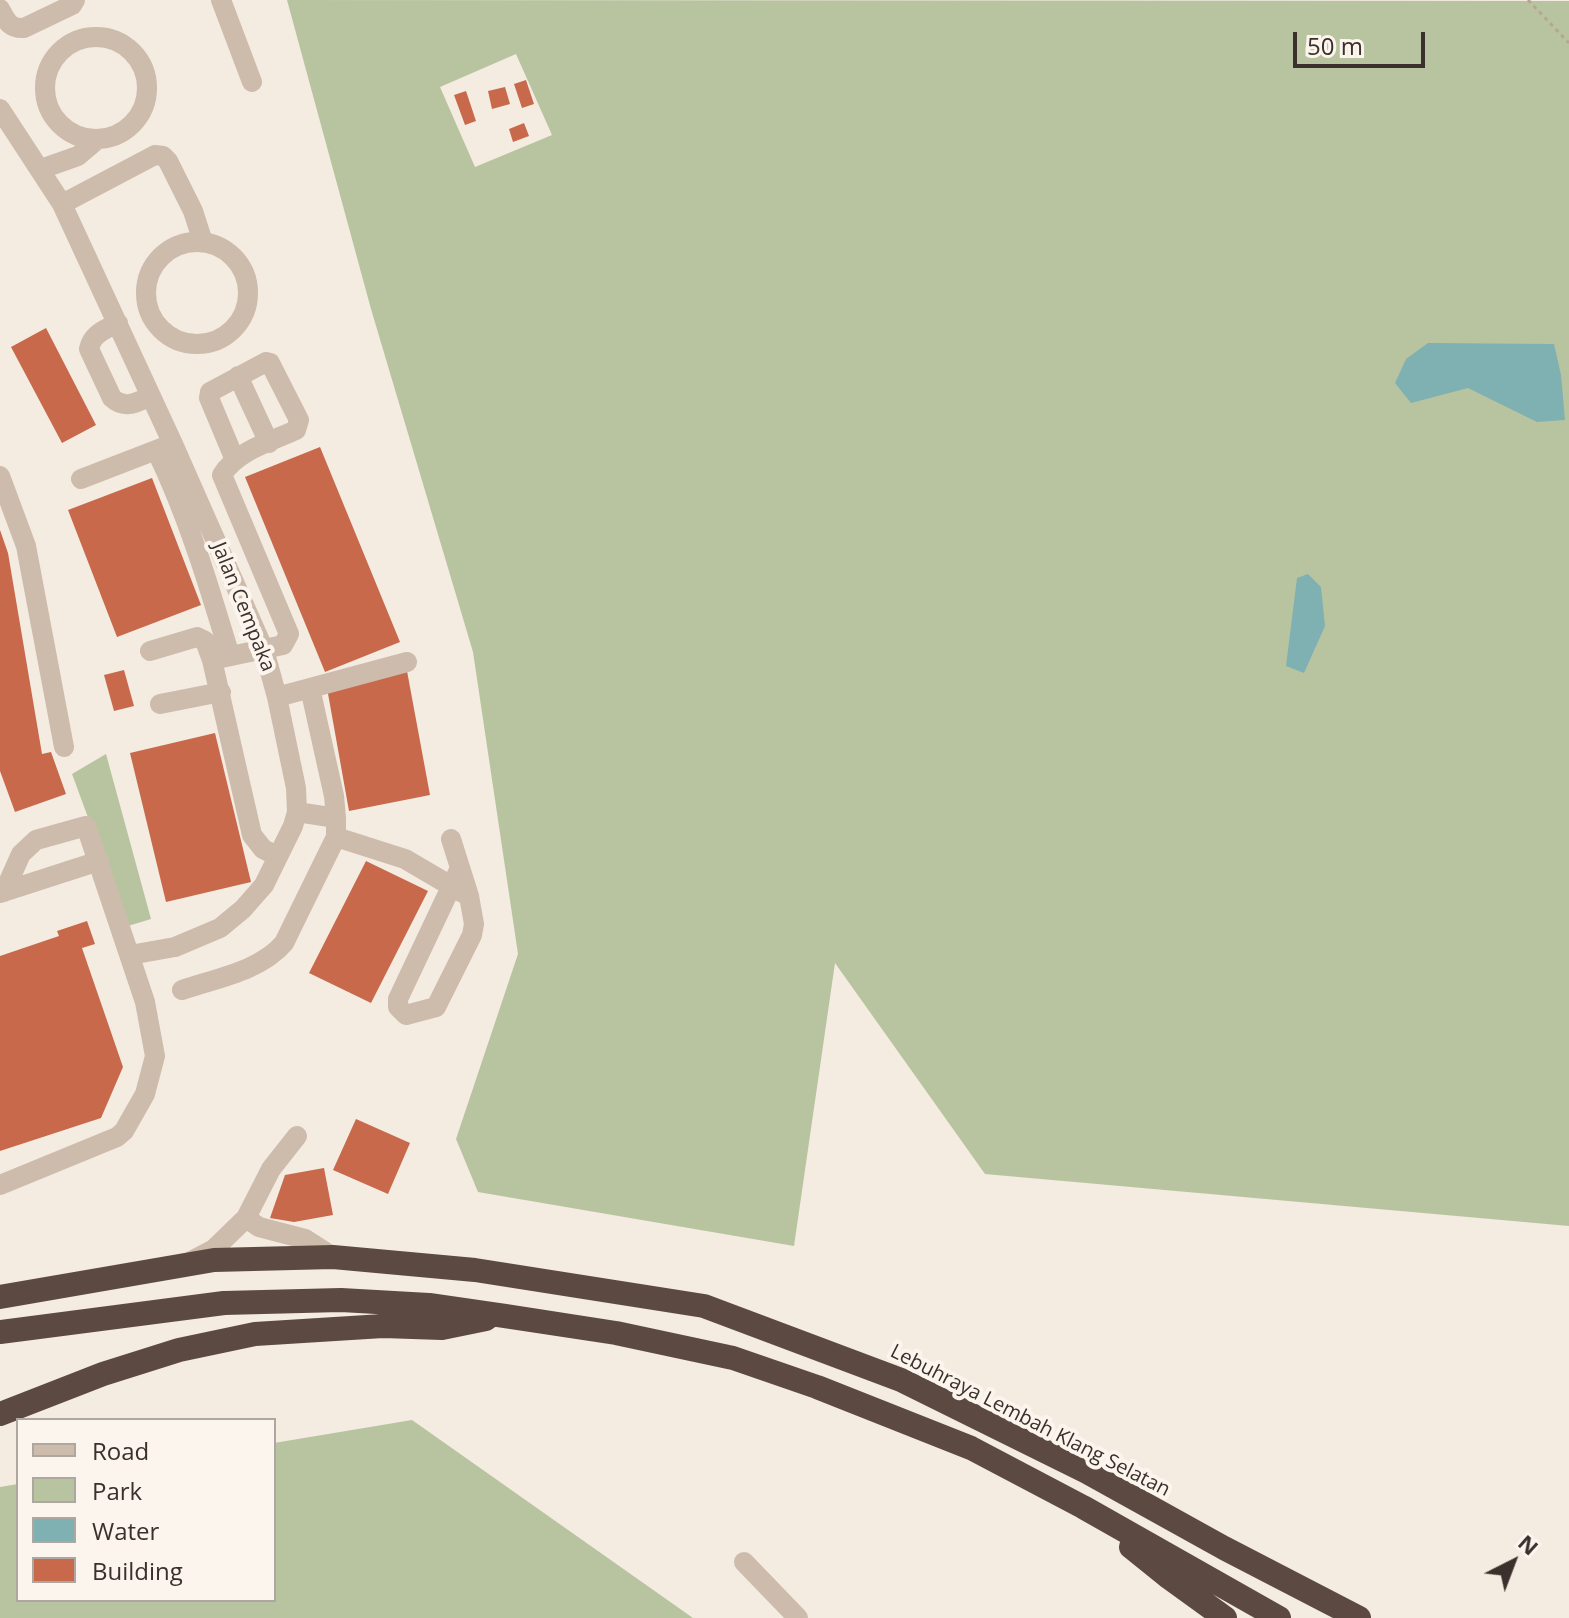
<!DOCTYPE html>
<style>
body{margin:0}
#map{position:relative;width:1569px;height:1618px;overflow:hidden;background:#f4ebe1;font-family:"Open Sans",sans-serif}
canvas{display:block}
.legend{position:absolute;left:16px;top:1418px;width:260px;height:184px;box-sizing:border-box;background:#fbf5ee;border:2px solid #aea6a0;margin:0;padding:10px 14px;list-style:none;font-size:24px;color:#3b302b}
.legend li{display:flex;align-items:center;gap:16px;height:40px}
.legend b{width:40px;border:2px solid #aea6a0}
.north{position:absolute;left:1473px;top:1522px;width:80px;height:80px;-webkit-text-stroke:6px #fbf5ee;paint-order:stroke;rotate:42deg;font-size:22px;font-weight:700;line-height:32px;text-align:center;color:#3b302b}
.north::after{content:'';display:block;margin:auto;width:28px;height:36px;background:#3b302b;clip-path:polygon(50% 0,100% 100%,50% 72%,0 100%)}
.scale{position:absolute;left:1293px;top:32px;width:132px;height:36px;box-sizing:border-box;border:4px solid #3b302b;border-top:0;padding-left:10px;font-size:24px;line-height:28px;white-space:nowrap;color:#3b302b;-webkit-text-stroke:6px #fbf5ee;paint-order:stroke}
</style>
<div id="map">
<canvas width="1569" height="1618"></canvas>
<ul class="legend">
<li><b style="height:10px;background:#cdbbac"></b>Road</li>
<li><b style="height:22px;background:#b8c4a0"></b>Park</li>
<li><b style="height:22px;background:#7fb0b2"></b>Water</li>
<li><b style="height:22px;background:#c8694b"></b>Building</li>
</ul>
<div class="north">N</div>
<div class="scale">50 m</div>
</div>
<script>
const ctx = document.querySelector('canvas').getContext('2d');
ctx.lineJoin = 'round';
function fill(path, color) { ctx.fillStyle = color; ctx.fill(path, 'evenodd'); }
function strokePath(path, color, width, dash) { ctx.strokeStyle = color; ctx.lineWidth = width; ctx.lineCap = dash ? 'butt' : 'round'; ctx.setLineDash(dash || []); ctx.stroke(path); }
function drawText(font, color, halo, rows, align = 'center') {
  ctx.font = font + ' "Open Sans",sans-serif'; ctx.lineWidth = 8; ctx.setLineDash([]); ctx.textBaseline = 'middle'; ctx.strokeStyle = halo; ctx.fillStyle = color; for (const [text, x, y, turn = 0] of rows) {
    ctx.save(); ctx.translate(x, y); ctx.rotate((+turn || 0) * Math.PI / 180); ctx.textAlign = isNaN(turn) ? turn : align; if (halo) ctx.strokeText(text, 0, 0); ctx.fillText(text, 0, 0); ctx.restore();
  }
}
fill(new Path2D(`
 M287,0L1569,1V1226L985,1174L835,963L794,1246L478,1192L456,1139L518,954L473,652L371,309ZM516,54L552,135L475,167L440,87Z
 M106,754L151,919L128,926L72,774Z
 M412,1420L693,1618H0V1487L18,1484V1600H274V1443Z`), '#b8c4a0');
fill(new Path2D(`
 M1428,343L1554,344L1561,375L1565,420L1537,422L1468,388L1411,403L1395,383L1406,359Z
 M1308,574L1321,587L1325,626L1304,673L1286,666L1297,578Z`), '#7fb0b2');
fill(new Path2D(`
 M526,80L534,104L522,108L514,84Z
 M505,87L510,104L492,109L488,91Z
 M466,91L476,121L465,125L454,95Z
 M524,123L529,136L513,142L509,129Z
 M46,328L96,425L62,443L11,347Z
 M320,447L400,642L325,672L245,477Z
 M152,478L201,605L117,637L68,510Z
 M0,530L8,553L42,754L51,752L66,794L15,812L0,771Z
 M124,670L134,706L114,711L104,675Z
 M407,671L430,795L349,811L327,688Z
 M215,733L251,882L166,902L130,753Z
 M366,861L428,891L371,1003L309,973Z
 M87,921L95,944L82,948L123,1067L101,1118L0,1151V956L59,936L57,931Z
 M356,1119L410,1143L388,1194L333,1170Z
 M324,1168L333,1215L294,1222L270,1218L285,1175Z`), '#c8694b');
strokePath(new Path2D(`
 M1528,0L1569,43`), '#b9a596', 3, [4, 4]);
strokePath(new Path2D(`
 M221,0L252,82
 M0,9C6,20 9,29 24,28L72,5L75,0
 M45 88a51 51 0 1 1 102 0a51 51 0 1 1-102 0Z
 M0,109L62,204L173,444L264,650L277,697L296,788L297,812L293,826L264,885L243,909L220,928L175,947L130,955
 M41,169L78,156L98,139
 M62,204L155,155L163,156L168,161L193,211L203,242
 M146 293a51 51 0 1 1 102 0a51 51 0 1 1-102 0Z
 M118,323C104,330 92,334 89,349L112,398C125,410 137,402 151,396
 M238,376L269,443
 M156,450C188,516 209,586 230,656
 M235,460L209,398L210,392L266,362L270,363L299,420L296,430C272,441 236,451 222,475L289,634L283,645L212,660L252,835L263,849L277,856
 M0,476L26,546L64,747
 M81,479L169,445
 M150,651L197,637L205,641L212,660
 M310,688L334,796L336,818
 M277,697L407,662
 M160,704L221,692
 M336,837L405,859L463,893
 M451,839L469,896L474,924L472,935L436,1007L406,1015L398,1007V999L460,868
 M0,893L99,861
 M182,990C217,978 260,971 284,943L336,837V818L297,812
 M0,1185L117,1137L124,1131L145,1094L155,1056L145,1002L86,826L36,840L21,854L4,892
 M246,1218L259,1227L305,1239L333,1257
 M191,1261L214,1249L246,1218L271,1169L297,1136
 M744,1562L798,1618`), '#cdbbac', 20);
strokePath(new Path2D(`
 M0,1297L214,1260L333,1257L475,1270L704,1306L901,1380L1087,1472L1224,1548L1359,1618
 M0,1332L224,1303L341,1300L429,1305L505,1316L616,1333L733,1358L817,1387L971,1448L1083,1507L1279,1618
 M0,1414L103,1374L179,1350L255,1334L383,1326L442,1328L486,1319
 M1131,1547L1167,1576L1225,1618`), '#5c4a42', 24);
drawText('20px', '#3b302b', '#fbf5ee', [
 ["Jalan Cempaka",243,607,68],
 ["Lebuhraya Lembah Klang Selatan",1030,1421,27]
]);
</script>
